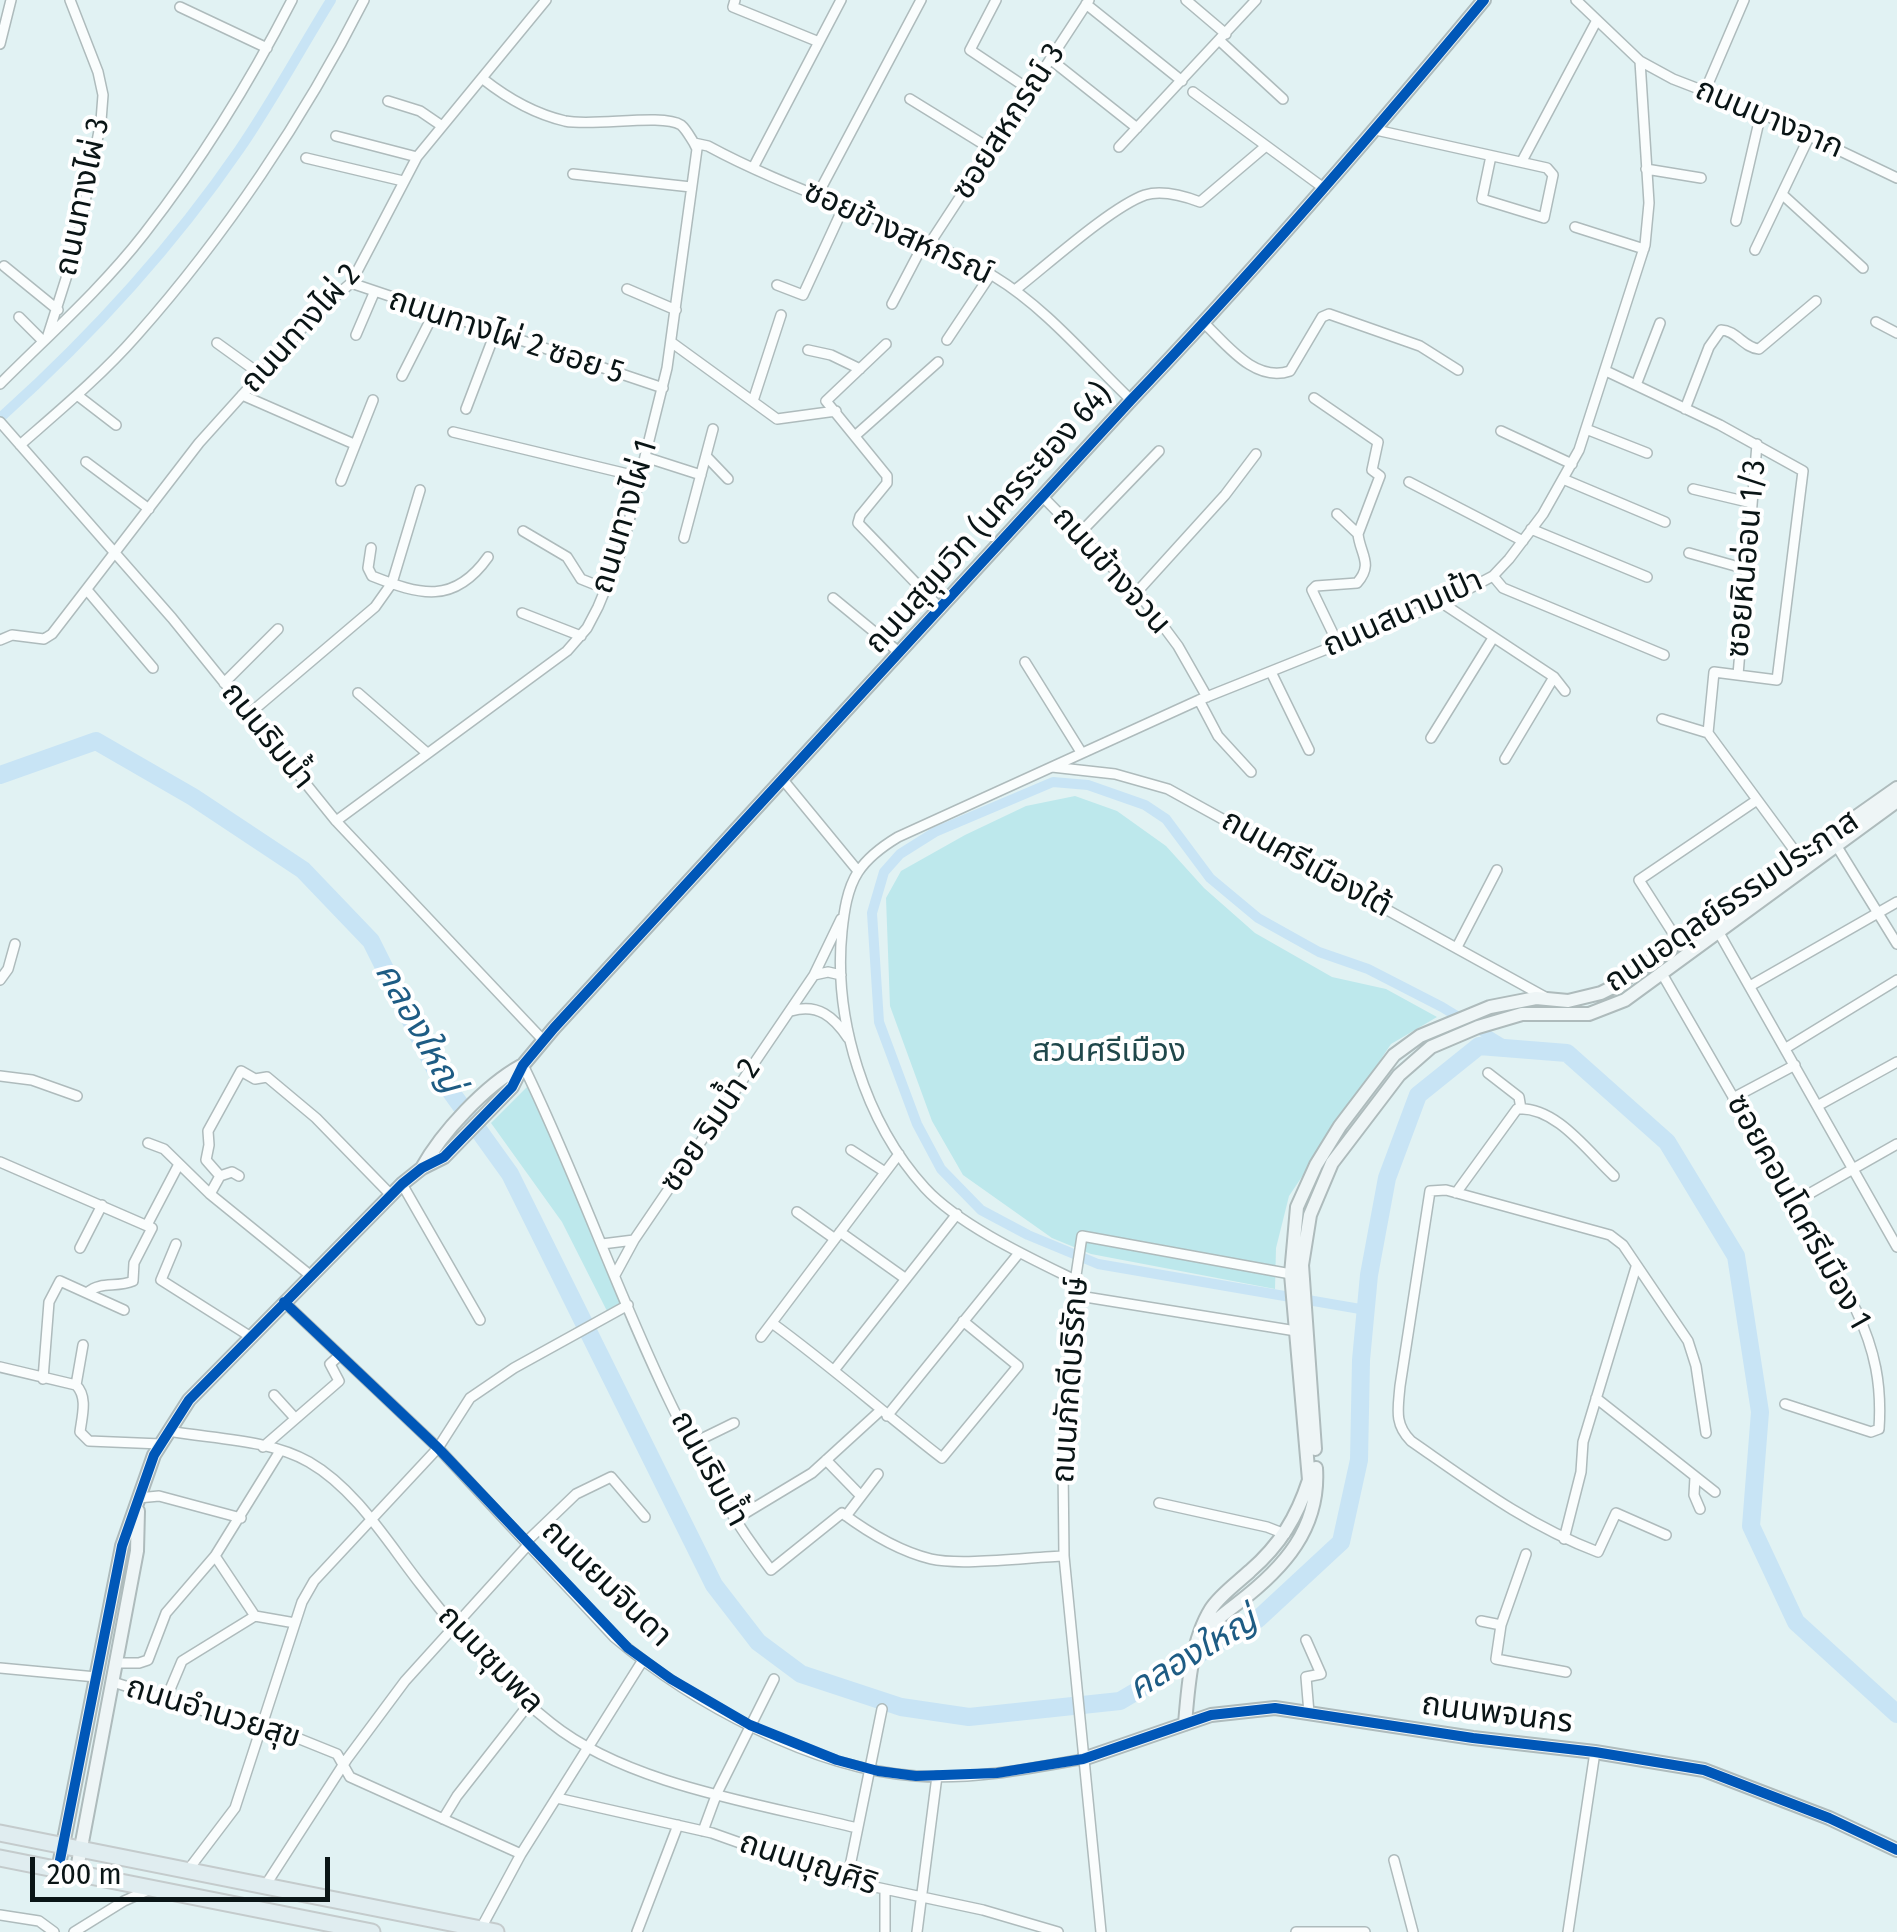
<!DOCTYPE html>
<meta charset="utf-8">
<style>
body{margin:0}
#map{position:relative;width:1897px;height:1932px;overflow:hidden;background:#e1f2f3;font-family:"Fira Sans Condensed",sans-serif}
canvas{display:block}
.scale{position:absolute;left:30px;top:1857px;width:300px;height:45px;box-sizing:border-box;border:5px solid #0a1516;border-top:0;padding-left:12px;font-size:30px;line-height:35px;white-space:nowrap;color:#0a1516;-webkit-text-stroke:8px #fff;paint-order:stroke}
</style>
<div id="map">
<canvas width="1897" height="1932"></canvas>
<div class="scale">200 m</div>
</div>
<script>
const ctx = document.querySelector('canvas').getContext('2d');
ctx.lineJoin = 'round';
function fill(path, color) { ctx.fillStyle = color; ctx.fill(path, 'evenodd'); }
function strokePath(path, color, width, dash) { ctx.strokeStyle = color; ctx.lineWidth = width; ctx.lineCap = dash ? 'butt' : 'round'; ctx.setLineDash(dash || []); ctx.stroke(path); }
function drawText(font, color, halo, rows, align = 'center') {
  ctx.font = font + ' "Fira Sans Condensed","Noto Sans Thai",sans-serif'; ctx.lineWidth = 8; ctx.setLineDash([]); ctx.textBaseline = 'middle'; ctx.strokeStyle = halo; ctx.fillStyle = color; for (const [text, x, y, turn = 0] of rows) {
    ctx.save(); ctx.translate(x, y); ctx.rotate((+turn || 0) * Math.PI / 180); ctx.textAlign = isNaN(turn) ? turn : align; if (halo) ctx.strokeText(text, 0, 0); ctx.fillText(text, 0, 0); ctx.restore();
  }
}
fill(new Path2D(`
 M1075,796L1117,811L1166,846L1204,888L1255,933L1332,977L1386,989L1437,1017L1391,1044L1289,1196L1276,1248L1275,1289L1091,1254L1052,1238L963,1175L932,1121L890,1006L886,898L901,871L965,835L1026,806Z
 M529,1085L624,1303L607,1311L562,1222L491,1123Z`), '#bde8ec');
strokePath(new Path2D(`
 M0,418C89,338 171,249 239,150C272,102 300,50 331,0
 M1366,1310L1098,1264L1028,1235L981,1210L941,1169L917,1124L879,1022L872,913L884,872L900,854L935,832L1053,782L1088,785L1145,805L1166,819L1210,878L1258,918L1319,952L1368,969L1442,1007L1511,1049`), '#c8e4f5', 10);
strokePath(new Path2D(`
 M0,775L96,741L193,797L303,870L371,941L436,1071L510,1174L714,1585L758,1642L801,1674L901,1707L969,1717L1120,1701L1258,1619L1341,1542L1359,1460L1361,1360L1369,1275L1387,1178L1418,1095L1479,1046L1567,1053L1667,1142L1736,1256L1760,1412L1751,1526L1796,1622L1897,1714`), '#c8e4f5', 18);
const street = new Path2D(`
 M735,0L733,7L819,42
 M996,0L970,50L1030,90
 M1186,0L1226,34
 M1576,0L1640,61L1673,79L1761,113L1897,178
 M1086,4L1182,81
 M180,7L267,48
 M1220,41L1283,99
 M0,44L11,0
 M1050,59L1137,128
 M483,79C507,98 535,114 565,121C594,127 662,113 681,125C686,129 690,137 694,143
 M1705,91L1744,0
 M1193,92L1325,189
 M910,99L991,149
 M388,101L420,111L442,126
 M1376,130L1547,168L1553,175L1544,218L1482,199L1491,156
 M336,136L417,157
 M1119,147L1256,0
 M306,158L403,181
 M1522,161L1597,20
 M754,166L841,0
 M1646,169L1701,178
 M573,174L691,187
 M818,194L921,0
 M1784,196L1863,268
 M1736,221L1761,113
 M1575,227L1644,249
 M930,243L1089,0
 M1755,250L1810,135
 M4,266L58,310
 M351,283L663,388
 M777,285L803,295L844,206
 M627,289L676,310
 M1015,290C1046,266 1111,207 1145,195C1162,190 1184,196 1200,202L1266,146
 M892,304L925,241
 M19,317L43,341
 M1876,322L1897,333
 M1204,323C1227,345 1255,383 1290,371L1322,317L1329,314L1420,346L1458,370
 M48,335L76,247L101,121L103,95L98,72L70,0
 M356,335L374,293
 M947,340L991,274
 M671,342L777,419L836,411
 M217,343L260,374
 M886,344L826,401L887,476V483L860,516L858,523L941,609
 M808,350L831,355L860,369
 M1606,371L1720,425L1803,471L1777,680L1714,672L1708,733L1800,858
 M402,376L434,313
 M0,384C49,335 102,288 144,234C201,161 250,82 292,0
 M1636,385L1660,323
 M77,395L116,425
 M242,395L354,444
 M1314,398L1378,442L1372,470L1380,476L1358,534C1360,554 1374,564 1357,583L1316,586L1312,590L1338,644
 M753,401L781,315
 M466,409L495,333
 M1685,409L1709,347L1721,330C1736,330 1744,348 1759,349L1816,301
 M0,422L172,618L336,821L544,1041
 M1586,429L1647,453
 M1501,431L1572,464
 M453,432L640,477
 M856,435L938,362
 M20,445C60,410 102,375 137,335C224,237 305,117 364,0
 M706,456L728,479
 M645,457L701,475
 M86,462L149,509
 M1563,479L1665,522
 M341,481L373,400
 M1409,482L1523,541
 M1693,489L1752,503
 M1044,498L1143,599L1178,646L1207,697
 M1337,514L1358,534
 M1531,529L1647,577
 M523,531L567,557L581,579L606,589
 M1080,533L1159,451
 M684,538L713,429
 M371,548L368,568L372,576C420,595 454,605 488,557
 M1689,553L1746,569
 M1493,576L1503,588L1664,655
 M87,590L153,668
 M1137,592L1225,495L1256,454
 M833,598L900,653
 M1442,603L1554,677L1565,691
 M522,613L581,636
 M0,640L12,635L44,639L52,634L199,443L317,312L351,283L417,157L546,0
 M1025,662L1081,752
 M1271,672L1309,750
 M1738,675L1757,444
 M224,683L278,629
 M358,693L427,753
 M1199,700L1218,736L1251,772
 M249,714L375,607L392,583L420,490
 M1662,719L1708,733
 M1431,738L1493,638
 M1505,759L1554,677
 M1052,767L1115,774L1168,789L1545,997
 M784,781L858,871
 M336,821L567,651L587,628L598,607L622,549L667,368L697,149L694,143L708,146C800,196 905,222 995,277C1046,308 1088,359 1131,400
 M1836,845L1897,944
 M1718,931L1897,1247
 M1678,941L1639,880L1757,800
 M1457,947L1497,870
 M1661,972L1856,1310C1875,1350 1882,1385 1879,1429L1871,1432L1785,1404
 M814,975L828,972L841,975
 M0,980L8,969L15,944
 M1750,986L1897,902
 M791,1011C818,1003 834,1017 848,1038
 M1786,1048L1897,980
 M523,1065C605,1232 656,1421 771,1570L842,1513C869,1533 898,1551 931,1559C961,1566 1031,1557 1064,1556
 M1488,1073L1519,1097L1521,1109
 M0,1076L32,1080L77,1096
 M1733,1098L1795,1065
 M1819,1105L1897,1062
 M148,1143L164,1149L210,1194L311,1276
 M851,1150L885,1172
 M0,1162L152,1228L134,1263L133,1281C117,1288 101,1281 88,1292
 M220,1176L232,1172L239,1176
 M402,1184L480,1320
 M1456,1193L1517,1109C1556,1106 1588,1152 1614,1176
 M210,1194L220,1176L206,1160L209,1145L208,1131L241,1071L255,1079L267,1077L316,1118L391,1195
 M1793,1203L1897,1144
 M797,1212L835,1239
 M147,1225L179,1164
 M840,1232L906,1279
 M176,1244L161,1280L251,1337
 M602,1244L634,1240
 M80,1248L102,1205
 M615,1275L634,1240L814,975L841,919
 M1075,1280C1030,1258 959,1225 925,1188C865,1122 833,1019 842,931C844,912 847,889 858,872C868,857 883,846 898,837L1199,700L1442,603L1493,576L1509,559L1543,514L1579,450L1645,245L1649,203L1640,61
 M1073,1295L1296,1331
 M284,1302L438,1448L614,1637C692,1703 813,1769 916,1776C972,1780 1028,1769 1083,1759
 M772,1323C831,1366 885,1414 942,1458L1018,1366L963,1321
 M761,1337L899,1154
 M0,1367L76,1385C88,1397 82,1416 80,1432L89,1441L161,1444
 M835,1369L957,1214
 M43,1379L49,1302L60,1281L124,1310
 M76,1385L83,1345
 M274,1395L294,1417
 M1596,1398L1715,1492
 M887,1416L1019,1253
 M169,1431C213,1439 269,1439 309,1462C356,1489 388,1543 421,1585C459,1634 502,1685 551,1723C628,1785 762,1804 857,1828
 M691,1444L734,1423
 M263,1447L339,1381L330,1364L340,1355
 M826,1460L861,1496
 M1695,1477L1694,1495L1700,1509
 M138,1498L159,1496L241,1518
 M1159,1503L1267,1527L1285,1534
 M846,1516L878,1474
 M734,1520L812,1473L881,1410
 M1666,1535L1616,1513L1598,1552C1527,1525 1473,1484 1411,1441C1394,1424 1398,1409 1400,1386L1430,1191L1446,1190L1610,1235L1623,1245L1688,1341L1696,1366L1706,1433
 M1564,1539L1581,1472L1583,1442L1636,1267
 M526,1542L576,1494L611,1477L645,1517
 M1526,1554L1501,1625L1496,1659L1566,1672
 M215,1556L255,1616
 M1481,1621L1501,1625
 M1306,1640L1321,1674L1306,1677L1309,1713
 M116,1663H139L148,1660L166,1613L215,1556L280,1451
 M0,1668L96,1677
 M113,1682L260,1729L270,1727L337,1754L350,1777L521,1854
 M166,1699L182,1661L255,1616L295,1623
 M557,1798L712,1833L847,1881L983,1910L1058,1932
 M443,1819L457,1796L529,1704
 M703,1831L717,1793L774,1679
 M1394,1860L1413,1932
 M188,1870L235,1808L302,1602L314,1581L438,1448L470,1398L514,1368L628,1305
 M847,1881L882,1709
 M265,1886L347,1759L405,1681L528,1545
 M0,1915L39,1921L54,1932
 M74,1932L124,1901L151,1889
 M479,1932L521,1854L643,1660
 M637,1932L678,1825
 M885,1932V1890
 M917,1932L937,1776
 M1101,1932L1064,1556L1063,1465L1073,1295L1082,1236L1291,1274
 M1296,1932H1365
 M1568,1932L1595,1752`);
const secondary = new Path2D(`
 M422,1168C442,1132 485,1086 521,1066
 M1315,1449L1302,1265L1310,1215L1332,1163L1399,1075L1431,1047L1478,1027L1522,1014H1589L1625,1000L1897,801
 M1204,1634C1214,1621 1225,1613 1238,1603C1284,1568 1320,1528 1316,1468
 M1185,1724C1188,1688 1191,1641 1211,1609C1220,1595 1237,1583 1250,1571C1280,1545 1297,1517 1309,1480L1291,1274L1294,1241L1297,1207L1316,1165L1340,1126L1394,1055L1420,1036L1490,1007L1536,998L1568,1001L1601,993L1617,985L1897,788
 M1083,1759L1211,1715L1275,1708L1473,1738L1595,1752L1704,1770L1829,1818L1897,1850
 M58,1870L122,1546L154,1455L189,1400L402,1184L422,1168L444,1157L512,1087L523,1065L554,1028L1131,400C1254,271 1370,137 1484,0
 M76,1874L137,1551L138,1511`);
const primary = new Path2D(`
 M0,1833L496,1932
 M0,1858L372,1932`);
strokePath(street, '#aebbbc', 12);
strokePath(secondary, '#aebbbc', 16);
strokePath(primary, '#c4cbcc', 19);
strokePath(street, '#fafdfd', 9);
strokePath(secondary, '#eef5f6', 12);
strokePath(primary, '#e0edf0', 15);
strokePath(new Path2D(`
 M284,1302L438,1448L628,1648L671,1679L750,1725L837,1760L878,1771L916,1776L997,1773L1083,1759L1211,1715L1275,1708L1473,1738L1595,1752L1704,1770L1829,1818L1897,1850
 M58,1870L122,1546L154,1455L189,1400L402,1184L422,1168L444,1157L512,1087L523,1065L554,1028L1131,400C1254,271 1370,137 1484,0`), '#0057b8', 10);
drawText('32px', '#0a1516', '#fff', [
 ["ถนนบางจาก",1769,119,23],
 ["ซอยสหกรณ์ 3",1009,122,-57],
 ["ถนนทางไผ่ 3",83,197,-78],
 ["ซอยข้างสหกรณ์",898,233,25],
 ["ถนนทางไผ่ 2",301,329,-48],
 ["ถนนทางไผ่ 2 ซอย 5",506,337,18],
 ["ถนนทางไผ่ 1",625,517,-73],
 ["ถนนสุขุมวิท (นครระยอง 64)",989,519,-48],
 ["ซอยหินอ่อน 1/3",1747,559,-85],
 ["ถนนข้างจวน",1111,571,48],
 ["ถนนสนามเป้า",1403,614,-24],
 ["ถนนริมน้ำ",267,736,51],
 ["ถนนศรีเมืองใต้",1306,864,29],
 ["ถนนอดุลย์ธรรมประภาส",1732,902,-34],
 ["ซอย ริมน้ำ 2",711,1126,-56],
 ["ซอยคอนโดศรีเมือง 1",1798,1212,61],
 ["ถนนภักดีบริรักษ์",1071,1380,-86],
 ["ถนนริมน้ำ",709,1469,61],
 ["ถนนยมจินดา",606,1584,44],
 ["ถนนชุมพล",490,1660,46],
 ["ถนนอำนวยสุข",213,1713,17],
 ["ถนนพจนกร",1497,1714,7],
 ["ถนนบุญศิริ",808,1864,18]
]);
drawText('32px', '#20484b', '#fff', [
 ["สวนศรีเมือง",1109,1052]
]);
drawText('italic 35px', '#1e5c84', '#fff', [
 ["คลองใหญ่",418,1028,61],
 ["คลองใหญ่",1193,1655,-31]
]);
</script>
